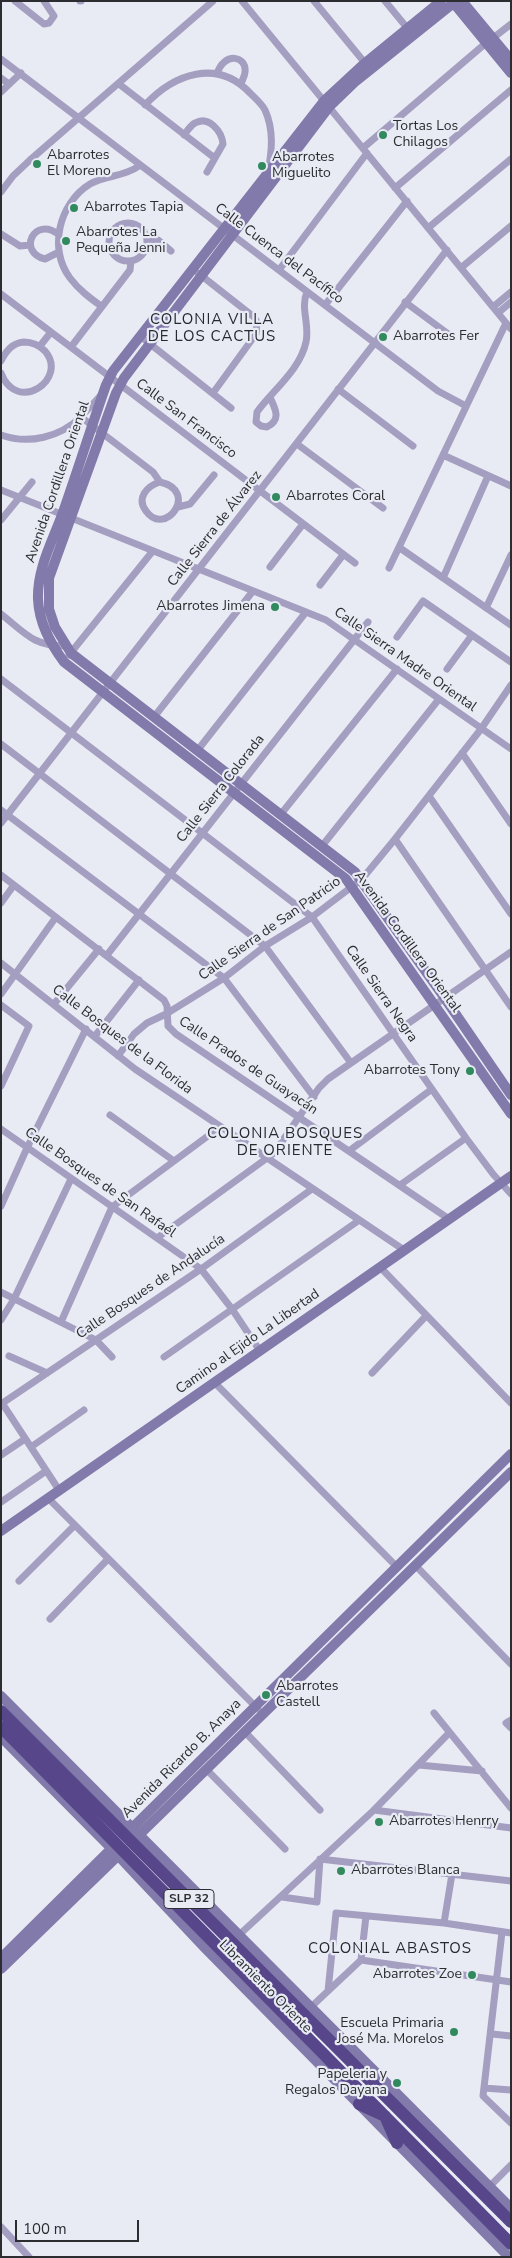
<!DOCTYPE html>
<meta charset="utf-8">
<style>
body{margin:0}
#map{position:relative;width:512px;height:2258px;overflow:hidden;background:#e8ebf4;font-family:"Nunito Sans",sans-serif}
canvas{display:block}
.frame{position:absolute;inset:0;border:2px solid #2c2d30;pointer-events:none}
.scale{position:absolute;left:15px;top:2220px;width:124px;height:22px;box-sizing:border-box;border:2px solid #2c2d30;border-top:0;padding-left:6px;font-size:15px;line-height:18px;white-space:nowrap;color:#2c2d30;-webkit-text-stroke:4px #e8ebf4;paint-order:stroke}
</style>
<div id="map">
<canvas width="512" height="2258"></canvas>
<div class="frame"></div>
<div class="scale">100 m</div>
</div>
<script>
const ctx = document.querySelector('canvas').getContext('2d');
ctx.lineJoin = 'round';
function strokePath(path, color, width, dash) { ctx.strokeStyle = color; ctx.lineWidth = width; ctx.lineCap = dash ? 'butt' : 'round'; ctx.setLineDash(dash || []); ctx.stroke(path); }
function drawText(font, color, halo, rows, align = 'center') {
  ctx.font = font + ' "Nunito Sans",sans-serif'; ctx.lineWidth = 4.5; ctx.setLineDash([]); ctx.textBaseline = 'middle'; ctx.strokeStyle = halo; ctx.fillStyle = color; for (const [text, x, y, turn = 0] of rows) {
    ctx.save(); ctx.translate(x, y); ctx.rotate((+turn || 0) * Math.PI / 180); ctx.textAlign = isNaN(turn) ? turn : align; if (halo) ctx.strokeText(text, 0, 0); ctx.fillText(text, 0, 0); ctx.restore();
  }
}
strokePath(new Path2D(`
 M15,1L44,24L49,23L54,16L44,1
 M80,1H81
 M242,1L511,329
 M314,1L365,63
 M385,1L408,29
 M493,38L511,24
 M1,59L438,391L466,406
 M217,74C224,51 247,56 245,72C245,76 242,80 241,84
 M1,78L9,84
 M119,84L212,156H216
 M1,92L21,73
 M145,105C174,74 217,58 250,93C255,98 262,104 265,110C274,130 272,151 268,171
 M184,135C187,131 191,125 195,123C209,115 222,132 223,144L207,172
 M363,148L486,43
 M395,188L511,90
 M1,192L13,176L30,160L213,1
 M109 242a19 19 0 1 1 38 0a19 19 0 1 1-38 0Z
 M428,228L511,159
 M1,234L20,246L30,245
 M58,234C34,216 17,252 45,259L59,252
 M147,239L158,240L171,251
 M462,267L511,226
 M279,270L367,153
 M198,273L254,317L257,322L256,334L213,393
 M1,294L355,563
 M405,302L451,336
 M325,305L407,201
 M101,306C90,298 79,290 70,278C48,249 59,203 90,184C106,175 124,177 139,166
 M493,307L511,292
 M498,313L511,302
 M140,336L231,408
 M40,346L51,332
 M71,347L130,270L131,261
 M1,361C6,351 12,343 24,342C32,342 39,345 45,351C69,379 17,415 1,373
 M338,389L413,446
 M270,397C275,409 282,419 267,427L261,426L256,422L257,412C273,390 300,370 306,342C310,324 300,308 307,292
 M81,417L101,395
 M1,435C29,445 60,437 81,417L153,472L160,482C200,491 165,538 146,511C136,498 147,486 160,482
 M297,444L383,508
 M443,455L511,486
 M1,490L326,620L511,749
 M178,507L190,504L214,475
 M1,520L32,482
 M400,548L511,625
 M270,567L303,524
 M389,568L506,323
 M443,578L488,476
 M320,585L343,555
 M486,608L511,555
 M1,614C25,633 33,646 65,646
 M397,637L423,601L511,662
 M69,655L152,552
 M447,669L472,635
 M1,679L312,917L466,1138L493,1174L511,1194
 M154,717L253,591
 M1,744L265,946L351,1063
 M197,751L306,612
 M462,753L511,824
 M429,796L511,914
 M1,810L224,978L314,1097
 M281,814L397,669
 M1,823L447,250
 M395,839L511,1007
 M322,846L439,699
 M1,875L164,1000L167,1006L168,1026L176,1034L449,1219
 M1,903L14,885
 M107,955L368,622
 M1,963L135,1069L404,1250
 M1,994L56,917
 M54,1004L99,949
 M1,1005L29,1026L1,1086
 M95,1036L139,980
 M118,1056L134,1034L147,1023L166,1014L224,978L265,946L312,917L362,879L395,839L481,729L511,685
 M110,1115L174,1161
 M1,1129L201,1269L232,1309L260,1351
 M349,1151L432,1089
 M400,1185L466,1138
 M1,1206L27,1148L86,1029
 M157,1238L274,1153L319,1088L328,1079L511,952
 M380,1267L511,1403
 M1,1292L96,1340L112,1357
 M1,1320L14,1299L71,1179
 M61,1322L112,1207L220,1127
 M9,1356L47,1373
 M164,1357L358,1221
 M372,1373L426,1316
 M214,1382L397,1567
 M2,1403L59,1490
 M1,1404L201,1269L312,1189
 M31,1447L84,1410
 M1,1455L25,1439
 M48,1498L258,1709
 M1,1502L46,1471
 M415,1565L511,1664
 M19,1581L75,1525
 M50,1619L108,1559
 M434,1713L511,1808
 M511,1720L506,1723L511,1728
 M244,1731L320,1810
 M419,1765L482,1771
 M206,1769L285,1849
 M374,1810L511,1828
 M282,1897L317,1902L320,1859L511,1881
 M444,1923L452,1874
 M502,1932L483,2096L511,2123
 M239,1935L374,1810L449,1733
 M361,1960L511,1982
 M328,1991L336,1913L444,1923L511,1933
 M311,2007L361,1960L366,1916
 M492,2034L511,2036
 M484,2088L511,2090
 M489,2187L511,2165
 M1,2227L29,2257`), '#a49fc0', 7);
strokePath(new Path2D(`
 M441,1L365,63L324,101L113,371L106,385C91,428 77,472 62,515C52,542 37,569 38,599C39,623 50,643 64,662L346,879L511,1114
 M452,1L511,73
 M456,1L356,81L329,107L124,378L116,393L49,578V609L55,627L71,653L355,872L444,997L511,1095
 M462,1L511,60
 M1,1531L511,1176
 M1,1696L511,2208
 M1,1737L112,1849L205,1948L509,2257
 M127,1833L511,1454
 M135,1839L511,1472
 M1,1958L115,1845
 M1,1969L123,1851`), '#827aaa', 10);
strokePath(new Path2D(`
 M1,1711L511,2222
 M1,1727L511,2244
 M359,2104L385,2116L397,2143`), '#57478a', 12);
for (const [x, y, r, color] of [
 [383,135,5,"#318a5e"],
 [37,164,5,"#318a5e"],
 [262,166,5,"#318a5e"],
 [74,208,5,"#318a5e"],
 [66,241,5,"#318a5e"],
 [383,337,5,"#318a5e"],
 [276,497,5,"#318a5e"],
 [275,607,5,"#318a5e"],
 [470,1071,5,"#318a5e"],
 [266,1695,5,"#318a5e"],
 [379,1822,5,"#318a5e"],
 [341,1871,5,"#318a5e"],
 [472,1975,5,"#318a5e"],
 [454,2032,5,"#318a5e"],
 [397,2083,5,"#318a5e"]
]) { const dot = new Path2D(); dot.arc(x, y, r, 0, 2 * Math.PI); ctx.fillStyle = color; ctx.fill(dot); strokePath(dot, '#e8ebf4', 2); }
for (const [x, y, w] of [
 [189,1899,50]
]) { const box = new Path2D(); box.roundRect(x - w / 2, y - 9.5, w, 19, 4); ctx.fillStyle = '#e8ebf4'; ctx.fill(box); strokePath(box, '#2c2d30', 1); }
drawText('bold 12px', '#2c2d30', null, [
 ["SLP 32",189,1899]
]);
drawText('14px', '#2c2d30', '#e8ebf4', [
 ["Tortas Los",393,127],
 ["Chilagos",393,143],
 ["Abarrotes",47,156],
 ["El Moreno",47,172],
 ["Abarrotes",272,158],
 ["Miguelito",272,174],
 ["Abarrotes Tapia",84,208],
 ["Abarrotes La",76,233],
 ["Pequeña Jenni",76,249],
 ["Abarrotes Fer",393,337],
 ["Abarrotes Coral",286,497],
 ["Abarrotes Jimena",265,607,"right"],
 ["Abarrotes Tony",460,1071,"right"],
 ["Abarrotes",276,1687],
 ["Castell",276,1703],
 ["Abarrotes Henrry",389,1822],
 ["Abarrotes Blanca",351,1871],
 ["Abarrotes Zoe",462,1975,"right"],
 ["Escuela Primaria",444,2024,"right"],
 ["José Ma. Morelos",444,2040,"right"],
 ["Papeleria y",387,2075,"right"],
 ["Regalos Dayana",387,2091,"right"]
], 'left');
drawText('14px', '#2c2d30', '#e8ebf4', [
 ["Calle Cuenca del Pacífico",279,254,37],
 ["Calle San Francisco",186,419,37],
 ["Avenida Cordillera Oriental",58,482,-71],
 ["Calle Sierra de Álvarez",215,529,-52],
 ["Calle Sierra Madre Oriental",405,660,35],
 ["Calle Sierra Colorada",221,789,-52],
 ["Calle Sierra de San Patricio",270,929,-35],
 ["Avenida Cordillera Oriental",407,942,54],
 ["Calle Sierra Negra",381,994,55],
 ["Calle Bosques de la Florida",122,1040,37],
 ["Calle Prados de Guayacán",248,1066,34],
 ["Calle Bosques de San Rafaél",100,1183,35],
 ["Calle Bosques de Andalucía",151,1287,-34],
 ["Camino al Ejido La Libertad",248,1342,-35],
 ["Avenida Ricardo B. Anaya",182,1759,-45],
 ["Libramiento Oriente",265,1987,45]
]);
ctx.letterSpacing = '1px';
drawText('15px', '#272930', '#e8ebf4', [
 ["COLONIA VILLA",212,320],
 ["DE LOS CACTUS",212,337],
 ["COLONIA BOSQUES",285,1134],
 ["DE ORIENTE",285,1151],
 ["COLONIAL ABASTOS",390,1949]
]);
ctx.letterSpacing = '0px';
</script>
